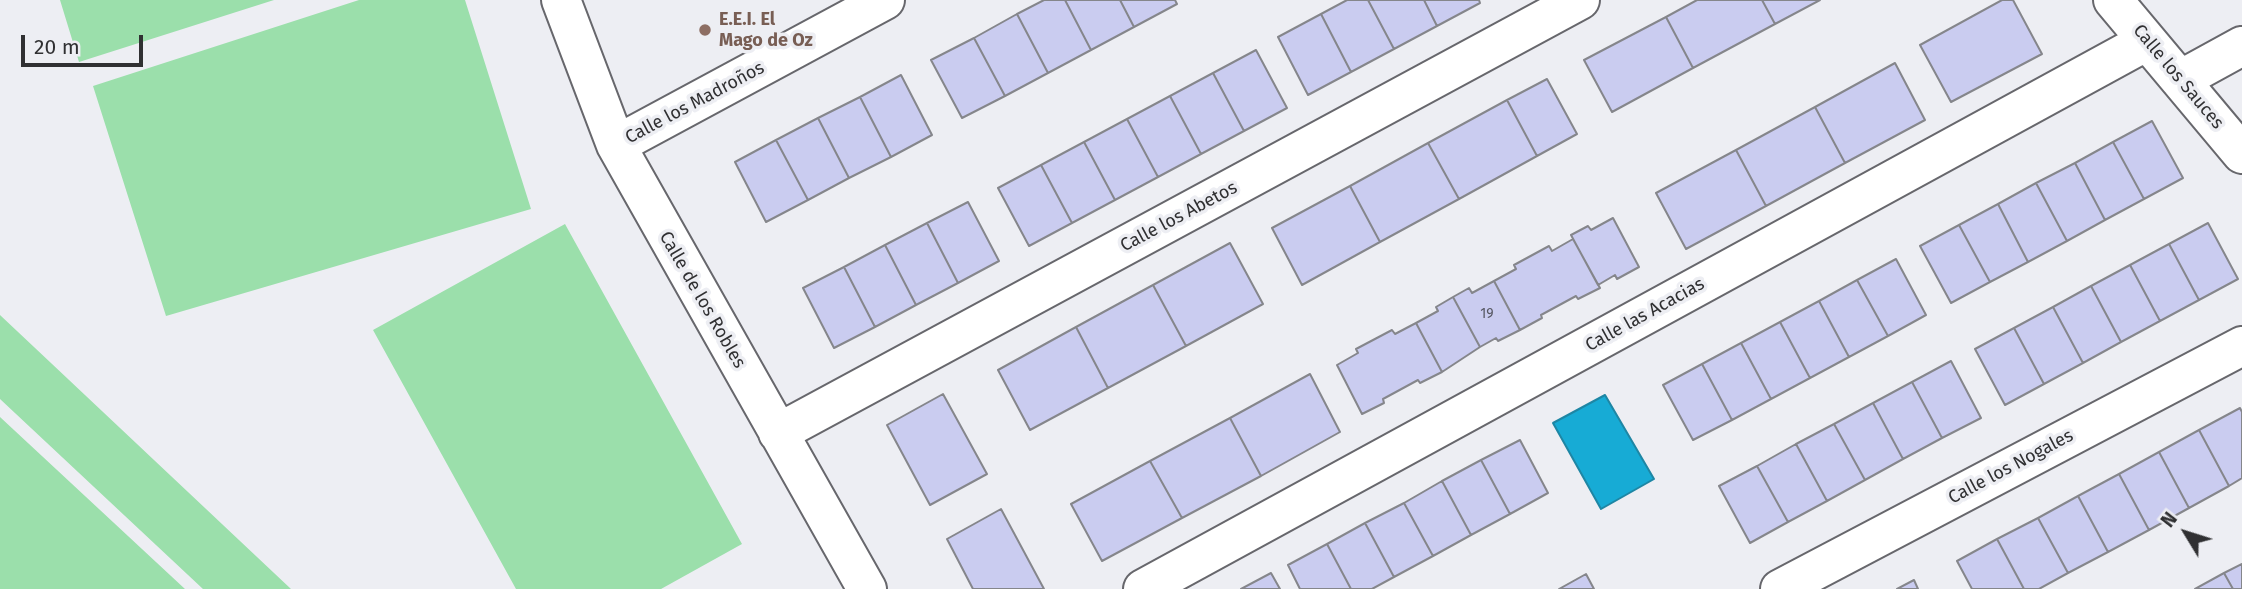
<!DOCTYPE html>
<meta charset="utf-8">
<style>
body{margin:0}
#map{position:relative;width:2242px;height:589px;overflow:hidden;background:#edeef3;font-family:"Fira Sans",sans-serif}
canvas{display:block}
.north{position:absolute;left:2151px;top:498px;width:70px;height:70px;-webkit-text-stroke:5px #edeef3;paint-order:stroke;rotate:308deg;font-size:19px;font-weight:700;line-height:28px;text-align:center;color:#303032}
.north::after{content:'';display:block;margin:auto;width:24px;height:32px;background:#303032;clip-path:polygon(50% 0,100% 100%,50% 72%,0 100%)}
.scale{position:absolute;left:21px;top:35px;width:122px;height:32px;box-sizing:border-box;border:4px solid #303032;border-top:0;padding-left:9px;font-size:21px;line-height:24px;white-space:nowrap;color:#303032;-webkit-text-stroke:5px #edeef3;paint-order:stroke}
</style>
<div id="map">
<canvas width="2242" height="589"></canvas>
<div class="north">N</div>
<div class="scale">20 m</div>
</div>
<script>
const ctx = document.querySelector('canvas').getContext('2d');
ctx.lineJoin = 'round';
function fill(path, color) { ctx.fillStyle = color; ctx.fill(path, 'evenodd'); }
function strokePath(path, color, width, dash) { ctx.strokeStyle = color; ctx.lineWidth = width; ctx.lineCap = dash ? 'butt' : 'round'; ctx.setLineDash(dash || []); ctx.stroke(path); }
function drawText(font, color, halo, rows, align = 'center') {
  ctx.font = font + ' "Fira Sans",sans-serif'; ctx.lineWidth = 7; ctx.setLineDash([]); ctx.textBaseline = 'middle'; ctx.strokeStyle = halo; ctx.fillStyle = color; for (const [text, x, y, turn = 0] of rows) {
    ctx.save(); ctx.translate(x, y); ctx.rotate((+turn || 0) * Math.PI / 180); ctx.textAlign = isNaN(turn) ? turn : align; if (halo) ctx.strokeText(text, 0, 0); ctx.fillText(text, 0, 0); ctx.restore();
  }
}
fill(new Path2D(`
 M60,0H274L79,62Z
 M359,0H465L531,209L166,316L93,86Z
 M565,224L742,544L661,589H516L373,330Z
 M0,315L291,589H203L0,399Z
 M0,417L185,589H0Z`), '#9bdfab');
const water = new Path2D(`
 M1605,395L1654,479L1601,509L1553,423Z`);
fill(water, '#17abd5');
strokePath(water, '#1e86a4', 2);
const building = new Path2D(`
 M1044,0H1065L1091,50L1048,73L1017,14Z
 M1065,0H1120L1134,27L1091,50Z
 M1120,0H1175L1177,4L1134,27Z
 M1347,0H1368L1394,49L1351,72L1321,14Z
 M1368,0H1424L1437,26L1394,49Z
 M1424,0H1479L1480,3L1437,26Z
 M1697,0H1762L1775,24L1693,68L1666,17Z
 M1762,0H1820L1775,24Z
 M2002,0H2013L2042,54L1951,102L1920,45Z
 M1017,14L1048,73L1005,96L974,38Z
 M1321,14L1351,72L1308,95L1278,37Z
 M1666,17L1693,68L1612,112L1584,60Z
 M974,38L1005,96L962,118L931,60Z
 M1256,50L1287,108L1244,131L1213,73Z
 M1895,63L1925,120L1845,163L1815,107Z
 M1213,73L1244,131L1201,154L1170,96Z
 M901,75L932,135L891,157L860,97Z
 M1547,79L1577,134L1537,156L1507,100Z
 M1170,96L1201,154L1158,177L1127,119Z
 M860,97L891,157L849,178L818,118Z
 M1507,100L1537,156L1459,199L1428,143Z
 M1815,107L1845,163L1766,206L1736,150Z
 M818,118L849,178L808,200L776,140Z
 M1127,119L1158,177L1115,200L1084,142Z
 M2152,121L2183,178L2144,199L2113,142Z
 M776,140L808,200L766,222L735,162Z
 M1084,142L1115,200L1072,223L1041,165Z
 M2113,142L2144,199L2105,220L2075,163Z
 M1428,143L1459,199L1380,242L1350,186Z
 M1736,150L1766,206L1686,249L1656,193Z
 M2075,163L2105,220L2067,241L2036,183Z
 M1041,165L1072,223L1029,246L998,188Z
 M2036,183L2067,241L2028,262L1998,204Z
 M1350,186L1380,242L1302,285L1272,228Z
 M968,202L999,261L958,283L927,223Z
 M1998,204L2028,262L1990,282L1959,225Z
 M1613,218L1639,267L1617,279L1615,275L1598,285L1571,235L1588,226L1591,230Z
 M927,223L958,283L916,305L885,245Z
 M2208,223L2238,279L2199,300L2169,244Z
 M1959,225L1990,282L1951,303L1920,246Z
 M1573,239L1600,288L1578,299L1576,296L1541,315L1542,318L1520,330L1494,281L1516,269L1514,265L1549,246L1552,251Z
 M1230,243L1263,304L1186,346L1153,285Z
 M2169,244L2199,300L2160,321L2130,265Z
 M885,245L916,305L875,327L844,267Z
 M1896,259L1926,315L1888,336L1857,280Z
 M2130,265L2160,321L2121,342L2091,286Z
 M844,267L875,327L834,348L803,288Z
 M1857,280L1888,336L1849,357L1819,301Z
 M1494,281L1520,330L1498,341L1496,338L1480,347L1453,297L1469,288L1472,293Z
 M1153,285L1186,346L1108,388L1076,327Z
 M2091,286L2121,342L2083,363L2053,307Z
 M1453,297L1480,347L1442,372L1416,323L1438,311L1436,307Z
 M1819,301L1849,357L1810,378L1780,322Z
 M2053,307L2083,363L2044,384L2014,328Z
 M1780,322L1810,378L1771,399L1741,343Z
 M1416,323L1442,372L1420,383L1418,380L1383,399L1384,403L1362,414L1337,365L1358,353L1356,349L1392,330L1395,334Z
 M1076,327L1108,388L1030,430L998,370Z
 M2014,328L2044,384L2005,405L1975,349Z
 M1741,343L1771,399L1732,420L1702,364Z
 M1951,361L1981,418L1942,438L1912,382Z
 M1702,364L1732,420L1693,440L1663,385Z
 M1310,374L1340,432L1261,476L1230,418Z
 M1912,382L1942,438L1903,459L1873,403Z
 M943,394L987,474L930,505L887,425Z
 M1873,403L1903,459L1865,480L1834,424Z
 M2240,408L2242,412V478L2229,486L2199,430Z
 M1230,418L1261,476L1182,518L1150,461Z
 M1834,424L1865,480L1827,501L1796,444Z
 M2199,430L2229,486L2189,508L2159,452Z
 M1520,440L1548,493L1510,514L1481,460Z
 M1796,444L1827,501L1788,522L1757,466Z
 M2159,452L2189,508L2149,530L2119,474Z
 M1481,460L1510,514L1471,535L1442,481Z
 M1150,461L1182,518L1102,561L1071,504Z
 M1757,466L1788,522L1750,543L1719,486Z
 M2119,474L2149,530L2108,552L2078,496Z
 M1442,481L1471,535L1433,556L1404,503Z
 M2078,496L2108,552L2068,573L2038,518Z
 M1404,503L1433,556L1394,577L1365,523Z
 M1001,509L1044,589H973L947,539Z
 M2038,518L2068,573L2039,589H2024L1997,539Z
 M1365,523L1394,577L1372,589H1351L1327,544Z
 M1997,539L2024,589H1972L1957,561Z
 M1327,544L1351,589H1300L1288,565Z
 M2242,564V589H2233L2224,573Z
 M1271,573L1280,589H1241Z
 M2224,573L2233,589H2195Z
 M1586,574L1594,589H1559Z
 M1914,580L1918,589H1897Z`);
fill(building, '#caccf0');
strokePath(building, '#85868b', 2);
const minor = new Path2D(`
 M561,0L616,145L867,589
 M2113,0L2242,154
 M2180,80L2242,46
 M616,145L885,0
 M778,433L1580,0
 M1143,589L2147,41
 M1780,589L2242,346`);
strokePath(minor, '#67676c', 42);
strokePath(minor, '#fff', 38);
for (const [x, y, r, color] of [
 [705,30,7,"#8d6e63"]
]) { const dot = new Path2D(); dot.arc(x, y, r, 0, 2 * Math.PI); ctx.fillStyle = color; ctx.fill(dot); strokePath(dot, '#edeef3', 2.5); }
drawText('14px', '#565762', null, [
 ["19",1487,314]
]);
drawText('bold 18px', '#785e54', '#edeef3', [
 ["E.E.I. El",719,20],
 ["Mago de Oz",719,41]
], 'left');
drawText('18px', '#303032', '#edeef3', [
 ["Calle los Sauces",2178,77,50],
 ["Calle los Madroños",695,103,-28],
 ["Calle los Abetos",1179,217,-28],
 ["Calle de los Robles",702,300,60],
 ["Calle las Acacias",1645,315,-29],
 ["Calle los Nogales",2011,467,-28]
]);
</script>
